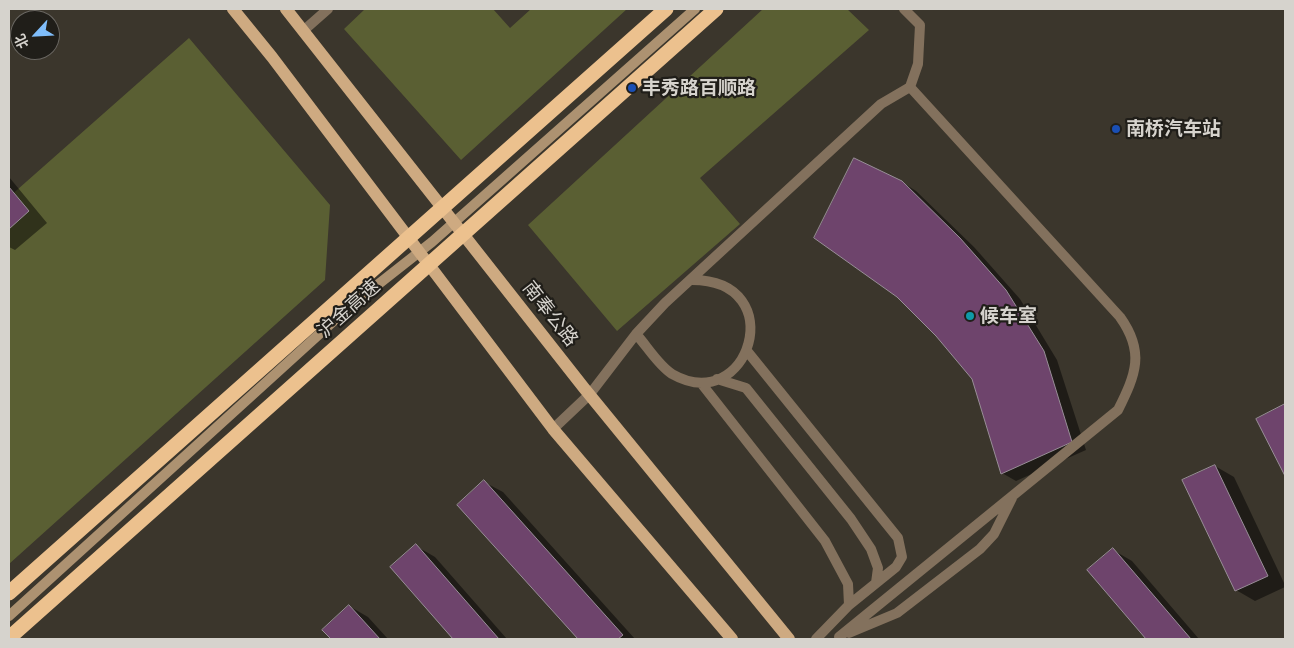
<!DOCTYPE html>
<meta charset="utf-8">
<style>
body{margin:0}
#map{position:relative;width:1294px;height:648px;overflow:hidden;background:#3b362c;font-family:"Alegreya Sans","Noto Sans SC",sans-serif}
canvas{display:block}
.frame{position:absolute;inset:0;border:10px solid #d6d3cd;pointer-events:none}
.north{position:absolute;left:10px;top:10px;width:50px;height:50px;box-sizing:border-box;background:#201e19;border:1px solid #696661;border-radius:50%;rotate:245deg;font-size:14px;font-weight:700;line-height:20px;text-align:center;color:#d6d3cd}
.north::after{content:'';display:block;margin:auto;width:18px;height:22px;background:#7fbdfa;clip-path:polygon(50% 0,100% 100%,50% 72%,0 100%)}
</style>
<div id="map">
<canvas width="1294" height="648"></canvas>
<div class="frame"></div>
<div class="north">北</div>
</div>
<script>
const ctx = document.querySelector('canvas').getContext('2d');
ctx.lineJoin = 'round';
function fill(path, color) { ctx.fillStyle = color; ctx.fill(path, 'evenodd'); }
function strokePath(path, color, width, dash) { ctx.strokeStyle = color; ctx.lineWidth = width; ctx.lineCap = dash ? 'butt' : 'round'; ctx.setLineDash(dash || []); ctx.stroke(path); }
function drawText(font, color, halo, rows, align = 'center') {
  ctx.font = font + ' "Alegreya Sans","Noto Sans SC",sans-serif'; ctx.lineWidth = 4.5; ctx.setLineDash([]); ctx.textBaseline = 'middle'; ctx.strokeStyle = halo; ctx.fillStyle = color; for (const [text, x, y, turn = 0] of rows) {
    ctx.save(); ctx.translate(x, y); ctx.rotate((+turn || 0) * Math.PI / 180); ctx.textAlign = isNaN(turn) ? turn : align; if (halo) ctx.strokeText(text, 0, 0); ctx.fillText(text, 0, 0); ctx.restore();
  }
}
fill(new Path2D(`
 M365,9H493L510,28L531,9H627L461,160L344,29Z
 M763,9H847L869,30L700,178L740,224L617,331L528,225Z
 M189,38L330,205L325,280L9,564V197Z`), '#5a5f33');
fill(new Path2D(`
 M9,177L47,223L15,250L9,247Z
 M902,182L916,191L974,247L1020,299L1057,360L1086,450L1016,481L1002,473L973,378Z
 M1285,405V473L1258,419Z
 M1215,466L1234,477L1285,585V587L1255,601L1236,590L1184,481Z
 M484,482L503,492L635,639H579L459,505Z
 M416,546L435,557L507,639H455L392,567Z
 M1113,550L1132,561L1199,639H1148L1089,570Z
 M349,606L368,617L388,639H332L324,630Z`), '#0007');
const building = new Path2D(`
 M854,158L902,181L960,238L1006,290L1044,351L1072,442L1001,474L972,379L936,336L897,297L814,238Z
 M9,187L29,211L9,229Z
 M1285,404V476L1256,419Z
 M1215,465L1268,576L1235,591L1182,480Z
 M484,480L623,635L618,639H578L457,505Z
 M416,544L499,639H453L390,567Z
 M1113,548L1191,639H1146L1087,570Z
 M349,605L380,639H331L322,630Z`);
fill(building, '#6e446c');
strokePath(building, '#988e97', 1);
strokePath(new Path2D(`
 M636,334C647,346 658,365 672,374C749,418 792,280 692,280
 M747,351L898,538L902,557L896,567L849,605L816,639
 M717,379L746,388L851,519L871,549L878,568L876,583
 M701,383L825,541L848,584L849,605
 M553,429L590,394L636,334L665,303L881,104L910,87L918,64L920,25L904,9
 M849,633L897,613L980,549L994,534L1012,498
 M839,637L1118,410C1136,374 1145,352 1120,317L910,87`), '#83715d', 10);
strokePath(new Path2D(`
 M303,31L328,9`), '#83715d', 10);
strokePath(new Path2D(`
 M9,616L348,308L432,242L695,9`), '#ad9271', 10);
strokePath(new Path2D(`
 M233,9L272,57L553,429L732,639
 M286,9L584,388L789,639`), '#ceaa81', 12);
strokePath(new Path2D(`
 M9,593L666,9
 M9,638L716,9`), '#ecc18e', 15);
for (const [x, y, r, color] of [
 [632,88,5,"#1a4fb4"],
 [1116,129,5,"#1a4fb4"],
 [970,316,5,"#0f9aa8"]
]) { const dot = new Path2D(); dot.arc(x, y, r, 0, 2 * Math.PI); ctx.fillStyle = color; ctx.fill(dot); strokePath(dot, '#201e19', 2); }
drawText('bold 19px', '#d6d3cd', '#201e19', [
 ["丰秀路百顺路",642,88],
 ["南桥汽车站",1126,129],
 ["候车室",980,316]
], 'left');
drawText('19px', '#d6d3cd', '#201e19', [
 ["沪金高速",349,309,-42],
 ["南奉公路",550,314,52]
]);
</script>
